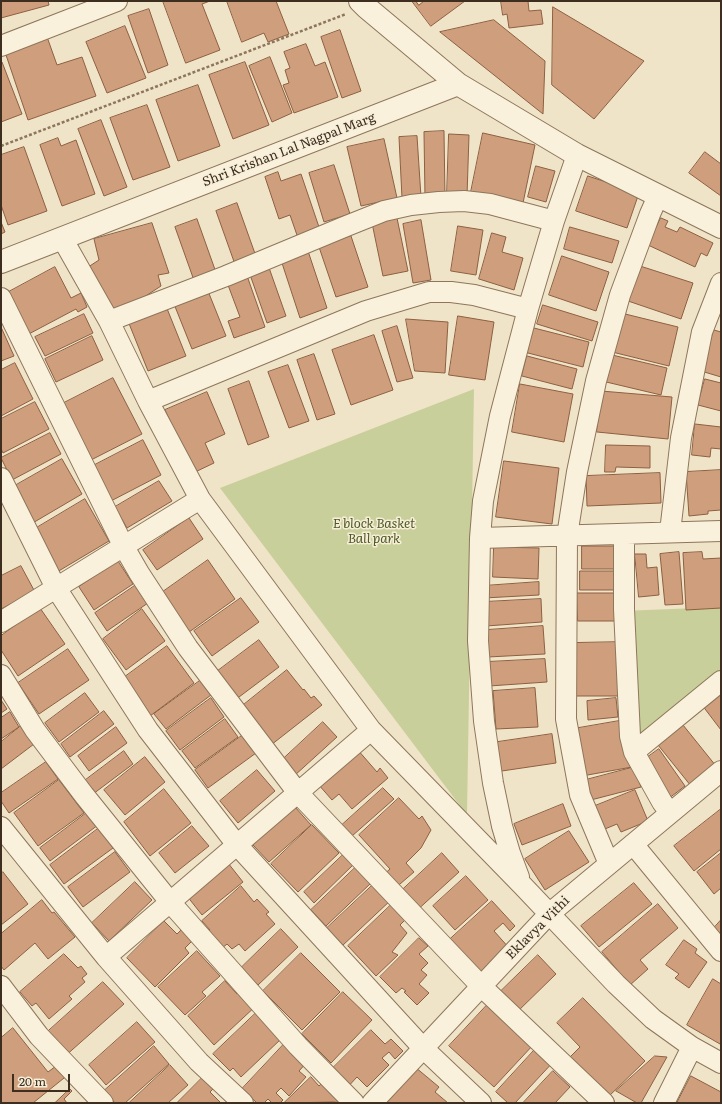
<!DOCTYPE html>
<style>
body{margin:0}
#map{position:relative;width:722px;height:1104px;overflow:hidden;background:#f0e4c8;font-family:Literata,serif}
canvas{display:block}
.frame{position:absolute;inset:0;border:2px solid #3d2e20;pointer-events:none}
.scale{position:absolute;left:12px;top:1074px;width:58px;height:18px;box-sizing:border-box;border:2px solid #3d2e20;border-top:0;padding-left:5px;font-size:12px;line-height:14px;white-space:nowrap;color:#3d2e20;-webkit-text-stroke:3px #f7eed8;paint-order:stroke}
</style>
<div id="map">
<canvas width="722" height="1104"></canvas>
<div class="frame"></div>
<div class="scale">20 m</div>
</div>
<script>
const ctx = document.querySelector('canvas').getContext('2d');
ctx.lineJoin = 'round';
function fill(path, color) { ctx.fillStyle = color; ctx.fill(path, 'evenodd'); }
function strokePath(path, color, width, dash) { ctx.strokeStyle = color; ctx.lineWidth = width; ctx.lineCap = dash ? 'butt' : 'round'; ctx.setLineDash(dash || []); ctx.stroke(path); }
function drawText(font, color, halo, rows, align = 'center') {
  ctx.font = font + ' Literata,serif'; ctx.lineWidth = 3; ctx.setLineDash([]); ctx.textBaseline = 'middle'; ctx.strokeStyle = halo; ctx.fillStyle = color; for (const [text, x, y, turn = 0] of rows) {
    ctx.save(); ctx.translate(x, y); ctx.rotate((+turn || 0) * Math.PI / 180); ctx.textAlign = isNaN(turn) ? turn : align; if (halo) ctx.strokeText(text, 0, 0); ctx.fillText(text, 0, 0); ctx.restore();
  }
}
fill(new Path2D(`
 M474,389L467,815L220,488Z
 M721,607V675L631,744L622,611Z`), '#c9cf9b');
const building = new Path2D(`
 M1,1H48L49,5L1,18Z
 M163,1H210L202,4L220,50L186,63Z
 M227,1H276L289,34L268,42L264,33L242,42Z
 M412,1H465L431,26Z
 M416,1H424L419,5Z
 M501,1H528L529,11L541,10L543,24L509,28L507,14L503,15Z
 M553,7L644,61L594,119L552,85Z
 M149,9L168,65L148,73L128,16Z
 M494,20L545,61L543,114L440,32Z
 M125,26L146,78L107,93L86,42Z
 M340,30L361,91L342,98L321,37Z
 M46,34L57,65L82,57L96,96L28,120L4,49Z
 M306,44L315,66L325,62L338,97L294,113L283,85L289,83L285,70L290,68L284,52Z
 M270,57L292,113L272,122L249,66Z
 M1,62H2L22,114L1,122Z
 M245,62L269,125L233,139L209,75Z
 M198,85L220,146L178,161L156,100Z
 M147,105L170,167L133,180L110,118Z
 M101,120L127,187L104,196L78,129Z
 M444,131L445,198H425L424,132Z
 M483,133L535,145L523,203L471,192Z
 M449,134L469,135L467,196L447,195Z
 M417,136L421,197L402,198L399,137Z
 M58,138L61,146L76,140L95,194L62,206L40,145Z
 M384,139L397,198L361,206L347,147Z
 M24,147L47,211L8,225L1,205V155Z
 M705,152L721,164V196L689,173Z
 M334,165L350,214L324,222L309,173Z
 M536,166L555,171L546,202L528,197Z
 M278,172L281,181L301,174L320,230L298,238L290,215L279,219L265,177Z
 M588,176L639,193L627,228L576,211Z
 M237,203L258,262L237,270L216,211Z
 M397,218L408,271L383,276L372,223Z
 M661,218L668,221L665,227L677,232L680,227L713,243L707,256L701,253L695,267L648,245Z
 M197,219L218,278L196,286L175,227Z
 M421,220L431,280L413,283L403,224Z
 M1,222L5,232L1,234Z
 M152,223L169,273L158,275L161,286L112,318L82,271L99,260L94,239Z
 M458,226L483,230L476,275L451,271Z
 M570,227L619,241L612,263L564,249Z
 M492,233L506,237L502,252L523,258L514,290L479,279Z
 M351,236L368,287L336,297L319,247Z
 M307,248L327,308L300,318L280,257Z
 M562,256L609,272L596,311L549,295Z
 M267,262L286,316L267,323L248,269Z
 M640,266L693,283L681,319L628,301Z
 M55,267L71,298L81,293L87,307L78,312L76,309L25,336L3,295Z
 M245,270L265,327L234,338L228,321L240,317L225,277Z
 M206,286L226,336L192,349L172,299Z
 M164,301L186,356L148,371L126,316Z
 M543,305L598,322L592,341L537,324Z
 M617,312L678,327L669,366L608,351Z
 M84,314L93,333L45,356L35,337Z
 M458,316L494,322L485,380L449,375Z
 M406,319L448,322L445,373L415,371Z
 M397,326L413,378L397,382L382,331Z
 M1,327L14,356L1,361Z
 M530,327L589,342L583,367L524,352Z
 M714,330L721,332V377L701,371Z
 M374,335L393,390L351,405L332,350Z
 M92,336L103,360L56,382L45,359Z
 M314,354L335,414L317,420L297,360Z
 M608,354L667,368L661,395L602,381Z
 M527,356L577,369L572,389L522,376Z
 M15,363L33,399L1,416V370Z
 M288,365L309,421L289,428L268,372Z
 M113,378L142,434L89,461L60,405Z
 M705,379L721,383V411L698,405Z
 M249,381L269,437L248,445L228,389Z
 M520,384L573,394L564,442L512,432Z
 M601,391L672,397L668,439L597,432Z
 M207,392L225,434L205,443L214,463L193,473L165,410Z
 M35,402L49,429L3,453L1,449V419Z
 M695,424L721,427V449L711,448L710,457L692,455Z
 M50,433L61,454L12,480L1,458Z
 M143,440L161,475L107,503L89,468Z
 M606,445L650,446V468L616,467L615,472H605Z
 M62,459L82,494L31,524L11,488Z
 M504,461L559,468L552,524L496,517Z
 M721,470V510L708,511V514L689,516L686,472Z
 M660,473L661,503L587,506L586,476Z
 M159,481L172,501L127,528L115,507Z
 M85,499L109,541L57,572L33,530Z
 M189,518L203,539L157,570L143,550Z
 M582,546H619L620,569H582Z
 M494,547L539,548L538,579L493,577Z
 M679,552L683,604L665,605L660,554Z
 M702,552L703,559L721,558V608L686,610L683,553Z
 M635,554H646L647,568L657,567L659,595L639,597Z
 M208,560L235,599L185,635L157,596Z
 M118,561L133,584L94,610L79,587Z
 M21,566L35,592L1,609V576Z
 M580,571H620V590H580Z
 M539,582V595L484,598L483,586Z
 M136,585L148,603L107,631L95,613Z
 M577,593H619V621H578Z
 M241,598L259,622L212,656L194,631Z
 M541,599L542,622L486,626L484,602Z
 M40,608L65,644L18,676L1,650V636Z
 M142,609L165,641L126,670L103,639Z
 M543,626L545,654L488,657L487,630Z
 M259,640L279,667L235,700L215,673Z
 M623,642V696H574L573,643Z
 M167,646L194,683L150,716L122,679Z
 M68,649L89,680L39,714L18,683Z
 M545,659L547,682L489,686L487,662Z
 M287,670L303,690L304,689L311,698L314,696L322,705L271,745L241,707Z
 M201,680L211,695L166,729L154,714Z
 M535,688L538,727L496,729L493,691Z
 M719,691L721,694V730L702,705Z
 M85,693L99,712L59,742L45,723Z
 M211,698L224,717L180,750L166,731Z
 M616,698L618,717L588,720L587,701Z
 M1,700L7,709L1,713Z
 M104,711L114,724L70,757L61,744Z
 M10,712L19,727L1,739V718Z
 M225,719L238,737L195,768L182,751Z
 M619,721L623,742L632,767L582,776L573,729Z
 M323,722L337,737L294,776L280,762Z
 M683,725L716,766L691,786L658,745Z
 M21,726L34,744L1,769V742Z
 M116,727L127,743L89,771L78,756Z
 M552,734L556,763L495,772L491,743Z
 M243,735L256,753L208,788L195,770Z
 M357,749L377,772L380,768L388,778L352,809L339,794L332,800L318,784Z
 M659,749L685,786L668,799L641,762Z
 M124,751L133,764L93,794L83,782Z
 M145,757L165,782L125,815L104,790Z
 M46,762L58,779L9,813L1,801V793Z
 M635,767L641,787L587,801L582,781Z
 M257,770L275,791L238,823L220,801Z
 M59,780L84,813L38,846L14,813Z
 M383,788L394,799L352,836L342,825Z
 M164,789L191,823L150,856L124,822Z
 M635,790L648,821L621,832L617,824L600,831L590,808Z
 M399,798L419,819L422,816L431,830L421,848L406,863L414,872L393,890L381,877L390,869L359,835Z
 M563,804L571,826L522,845L514,824Z
 M295,807L311,825L269,862L253,845Z
 M721,809V849L694,871L674,846Z
 M88,812L98,825L50,861L40,848Z
 M312,825L339,853L298,892L271,864Z
 M192,826L209,846L175,873L159,853Z
 M99,828L113,848L64,884L50,865Z
 M569,831L589,862L545,890L525,859Z
 M115,852L130,872L83,907L68,887Z
 M442,853L459,872L414,913L398,894Z
 M721,853V888L714,894L697,872Z
 M344,854L354,864L314,903L304,892Z
 M228,863L243,882L202,915L187,896Z
 M356,867L371,883L326,926L311,910Z
 M3,872L28,904L1,925V874Z
 M466,876L488,900L455,930L433,906Z
 M135,882L152,900L109,941L92,923Z
 M376,882L392,899L342,946L326,929Z
 M634,883L652,904L599,947L581,926Z
 M241,886L254,902L257,899L269,912L266,914L275,924L245,951L239,944L232,949L227,944L221,949L204,935L210,930L202,921Z
 M42,900L52,913L54,912L75,937L48,959L35,943L4,970L1,966V934Z
 M492,901L515,926L510,931L503,923L494,931L510,949L480,978L447,942Z
 M658,904L678,928L640,960L648,969L630,985L602,952Z
 M391,905L405,920L400,925L407,933L392,952L398,955L376,976L348,946Z
 M721,920V934L714,928Z
 M164,921L177,934L184,927L195,938L185,948L189,953L155,987L127,958Z
 M281,929L298,947L258,985L241,968Z
 M419,938L428,946L419,954L428,963L421,970L427,975L419,984L429,993L417,1005L404,992L406,991L402,988L396,993L380,977Z
 M684,940L697,949L695,953L707,962L689,988L675,978L679,974L666,965Z
 M197,951L220,976L202,992L206,996L185,1015L158,987Z
 M301,953L340,992L302,1030L263,991Z
 M64,954L78,968L81,966L87,974L82,978L85,982L69,996L72,999L49,1019L36,1003L32,1006L20,992Z
 M538,955L556,974L515,1014L497,995Z
 M713,979L721,984V1042L720,1044L687,1025Z
 M225,981L237,994L243,988L258,1004L214,1045L188,1016Z
 M103,982L124,1004L64,1057L44,1035Z
 M343,992L372,1020L331,1063L302,1034Z
 M583,998L645,1061L605,1100L567,1060L580,1047L557,1023Z
 M489,1003L534,1044L494,1087L449,1046Z
 M256,1013L281,1039L241,1077L233,1068L230,1071L213,1054Z
 M137,1022L155,1042L106,1085L89,1065Z
 M13,1028L48,1072L60,1063L69,1074L33,1103H1V1038Z
 M371,1030L385,1044L391,1039L403,1051L395,1059L389,1052L382,1058L389,1065L367,1087L357,1077L344,1091L327,1074Z
 M286,1042L307,1062L299,1071L306,1077L289,1096L281,1088L276,1093L283,1100L280,1103H272L268,1099L264,1103H257L242,1089Z
 M540,1044L556,1059L515,1103H508L496,1092Z
 M154,1046L169,1064L125,1103H115L104,1091Z
 M655,1056L667,1057L641,1103H637L616,1091Z
 M170,1065L188,1085L168,1103H129Z
 M415,1067L439,1087L435,1092L448,1103H389L386,1100Z
 M553,1071L570,1087L555,1103H523Z
 M206,1074L217,1085L210,1092L221,1103H177Z
 M691,1076L721,1092V1103H677Z
 M311,1077L319,1086L324,1081L344,1103L333,1102L284,1103Z
 M70,1089L72,1091L64,1099L67,1103H55Z`);
fill(building, '#cf9f7d');
strokePath(building, '#8d5f41', 1);
const minor = new Path2D(`
 M1,46L117,1
 M62,238L109,321L148,401L200,499L371,730L523,886L616,984L653,1019L692,1047L721,1063
 M1,298L124,547L139,573L188,648L298,793L481,986L604,1103
 M109,321L226,276L344,227L384,211L411,205L439,202L464,201L490,204L554,221
 M148,401L366,311L429,292H451L474,295L528,309
 M1,478L56,588L148,730L237,845L423,1048L481,1103
 M670,532L681,438L702,332L721,283
 M624,534V609L630,736L634,752L662,802L670,813
 M480,538L721,531
 M1,622L200,499
 M1,675L35,730L84,795L170,902L298,1046L354,1103
 M634,752L721,681
 M1,827L106,957L199,1062L243,1103
 M633,844L721,951
 M609,864L580,795L566,719L567,536L577,472L596,381L620,295L650,214L658,196
 M519,877L510,853L502,826L493,783L484,721L478,641L480,538L483,501L500,416L528,309L554,221L577,155
 M106,957L371,730
 M1,986L39,1036L103,1103
 M372,1103L549,914L721,771
 M664,1103L692,1047`);
const tertiary = new Path2D(`
 M360,1L366,7L458,84L577,155L721,227
 M1,262L458,84`);
strokePath(minor, '#8d765c', 22);
strokePath(tertiary, '#8d765c', 24);
strokePath(new Path2D(`
 M1,146L346,14`), '#8d765c', 2.5, [3, 2]);
strokePath(minor, '#faf1dc', 20);
strokePath(tertiary, '#faf1dc', 22);
drawText('13px', '#3d2e20', '#f7eed8', [
 ["Shri Krishan Lal Nagpal Marg",289,150,-21],
 ["Eklavya Vithi",538,928,-45]
]);
drawText('italic 13px', '#4d5a26', '#f7eed8', [
 ["E block Basket",374,524],
 ["Ball park",374,539]
]);
</script>
